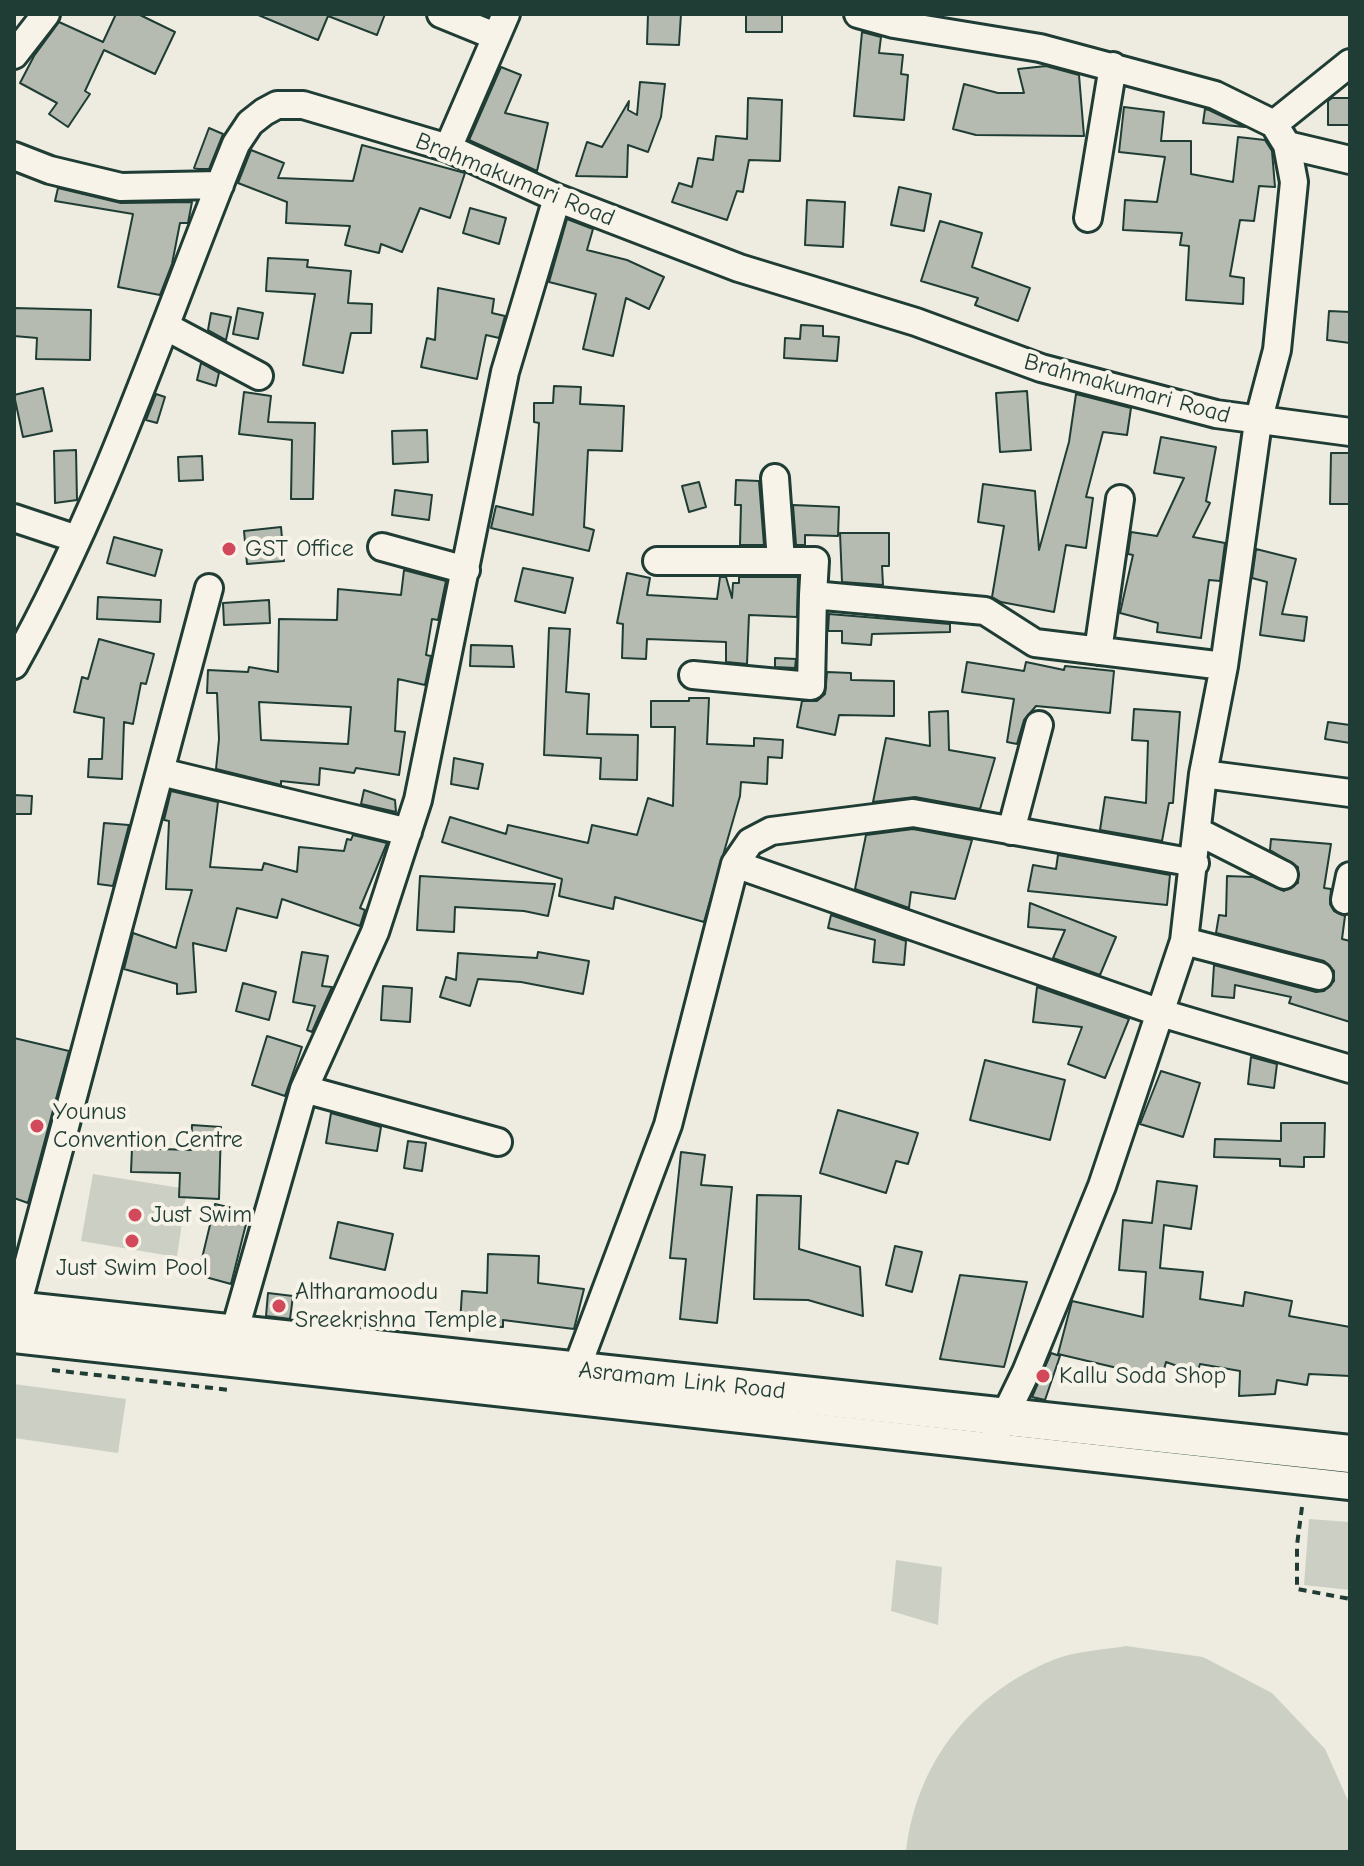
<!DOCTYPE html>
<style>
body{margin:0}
#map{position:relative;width:1364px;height:1866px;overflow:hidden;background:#eeece1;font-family:"Comic Neue",sans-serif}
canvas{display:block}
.frame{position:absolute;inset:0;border:16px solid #1f3d34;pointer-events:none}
</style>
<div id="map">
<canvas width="1364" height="1866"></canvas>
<div class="frame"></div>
</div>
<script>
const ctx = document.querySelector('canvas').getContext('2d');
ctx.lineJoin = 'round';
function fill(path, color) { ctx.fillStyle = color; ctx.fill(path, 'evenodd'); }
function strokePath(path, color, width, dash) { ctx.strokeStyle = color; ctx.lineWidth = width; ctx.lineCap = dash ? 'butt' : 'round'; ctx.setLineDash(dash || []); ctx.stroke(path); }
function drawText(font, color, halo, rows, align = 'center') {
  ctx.font = font + ' "Comic Neue",sans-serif'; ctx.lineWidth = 8; ctx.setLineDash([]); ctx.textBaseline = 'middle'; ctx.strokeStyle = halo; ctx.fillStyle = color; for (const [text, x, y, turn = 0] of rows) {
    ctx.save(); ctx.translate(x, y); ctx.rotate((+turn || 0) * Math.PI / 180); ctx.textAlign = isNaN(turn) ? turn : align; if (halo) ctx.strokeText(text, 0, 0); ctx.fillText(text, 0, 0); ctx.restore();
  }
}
fill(new Path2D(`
 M93,1174L187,1189L177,1257L81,1241Z
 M14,1384L126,1399L118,1453L14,1438Z
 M1309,1519L1350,1522V1590L1304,1585Z
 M896,1560L942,1567L938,1625L891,1611Z
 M1126,1646L1203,1657L1272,1693L1325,1749L1350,1805V1852H906C916,1764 970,1694 1053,1660C1075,1651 1103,1650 1126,1646Z`), '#cccfc4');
const building = new Path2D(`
 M116,14H138L175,32L155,74L104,50L85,91L90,94L68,127L49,114L57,103L20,83L34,56L59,22L103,42Z
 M256,14H385L377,35L328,16L318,40Z
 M648,14H681L679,45L647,44Z
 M746,14H782V32H746Z
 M862,32L881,37L879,53L903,55L901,74L908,75L904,120L854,116Z
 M1046,66L1079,75L1084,136L976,135L953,129L964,84L998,93H1024L1018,69Z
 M501,67L521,75L505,113L548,123L537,171L469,140Z
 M640,82L665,84L661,117L648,152L628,145L627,177L576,176L587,142L602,147L629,101L628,110L637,115Z
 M748,98L782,100L780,161L749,160L743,192L737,191L727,220L672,202L679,183L692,187L698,158L713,160L716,136L747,139Z
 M1332,98H1349V125H1328V101Z
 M1124,107L1164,112L1161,141H1191V174L1233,182L1238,137L1265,140L1272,151L1275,187L1259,186L1254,221L1240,220L1230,276L1244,278L1243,304L1186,300L1189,246L1180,245L1182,233L1123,230L1125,200L1157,202L1165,157L1119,152Z
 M1205,109L1209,110L1245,127L1203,123Z
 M209,128L223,134L209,169H198L194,168Z
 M362,145L465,173L450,218L420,208L402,252L381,244L379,253L345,245L350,226L286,223L287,202L238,183L251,150L284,163L278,178L353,181Z
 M899,187L931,194L924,231L891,225Z
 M58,188L121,203L192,202L188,223H180L172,264L160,295L118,287L133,214L55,201Z
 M807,200L845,202L843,247L805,245Z
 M470,208L506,218L499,244L463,233Z
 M567,219L593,229L587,250L627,260L664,277L649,309L626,298L613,356L583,349L596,294L549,282Z
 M940,221L982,233L972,267L1030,288L1018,321L975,305L978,298L921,281Z
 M268,258L308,260L307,267L351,271L348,303L372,304L371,333H351L343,373L303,365L315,294L266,291Z
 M438,288L494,299L492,313L505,316L499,338L486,335L477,379L421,367L427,338L435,340Z
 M14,308L91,310L90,360L36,359L37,338L14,336Z
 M238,308L263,313L258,339L233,334Z
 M1329,311L1350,312V343L1327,340Z
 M211,313L231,317L226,340L208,330Z
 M801,325L823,326V336L839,337L837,361L784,358L785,338L800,339Z
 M201,363L219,373L216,386L197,380Z
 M554,386L581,387L580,404L624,406L622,451L588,450L584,527L594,530L589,551L491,528L496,506L533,515L539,423L534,422V403H553Z
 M43,388L52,431L23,437L14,395Z
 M1027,391L1031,450L1000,452L996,393Z
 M244,392L271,396L268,422L315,423L313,499H291L292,440L239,434Z
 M156,394L165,397L157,423L146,420Z
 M1076,394L1131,408L1127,435L1103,432L1086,497L1093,498L1086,548L1066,545L1054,612L1001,602L992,597L1004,526L978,522L983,484L1035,491L1039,550L1069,442Z
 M427,430L428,462L393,464L392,431Z
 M1161,437L1216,447L1206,501L1210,503L1193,537L1225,543L1220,581L1209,580L1201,638L1157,632L1158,623L1120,613L1133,555L1128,554L1131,532L1157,536L1184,478L1154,473Z
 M76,450L77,500L55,503L54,451Z
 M1331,453H1350V504H1330Z
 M202,456L203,480L179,481L178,457Z
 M736,480L759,481L764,545H740L741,505H735Z
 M699,482L706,507L689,512L682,486Z
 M395,490L432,495L429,520L392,515Z
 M793,505L839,507L838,536L805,535V545H796Z
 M281,527L284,561L247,564L244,531Z
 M840,533H889V566H882L883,585L842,582Z
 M114,537L162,550L155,576L107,563Z
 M1256,549L1296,559L1282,614L1307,617L1304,641L1260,635L1267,582L1252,578Z
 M523,568L573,578L565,613L515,601Z
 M404,570L446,581L438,620L432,619L426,655L431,656L425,685L398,679L395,731L405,732L399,775L356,768L354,773L320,768L319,785L281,781V785L216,769L219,739L217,693H207L208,670L248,672L249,667L278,672L279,619L337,620L338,589L401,595ZM259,702L351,707L348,744L261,740Z
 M627,573L650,578L647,595L717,599L720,577H726L732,598L733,583H739V577H798L797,617L749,615L747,664L726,662V642L647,639L646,659L622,658L623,624L617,623Z
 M98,597L161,600L160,622L97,619Z
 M269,600L270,623L224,625L223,603Z
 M829,614L950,624V632L872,634L871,645L842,643V631H828Z
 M549,628L570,629L566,692L589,694L587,734L638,735L637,780L600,779L601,758L544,755Z
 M99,639L154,654L146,684L141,683L133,724L124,722L122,779L88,777L89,759H102L104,718L74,712L82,677L88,679Z
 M471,645L512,646L514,667L470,666Z
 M775,658L796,659L795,668L775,667Z
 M967,662L1024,671L1026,662L1064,670L1065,666L1114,671L1110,713L1036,706L1024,720L1017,744L1007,742L1014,699L962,692Z
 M827,672L851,673V680L894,681V716L839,715L835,735L797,727L802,701H817L825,694Z
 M689,698H709L707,744L754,746V738L783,740L782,758L768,757L767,784L741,782L740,796L704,922L615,897L613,909L559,896L562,879L442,842L450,817L506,834L508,825L588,843L592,825L637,835L648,798L673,806L675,727H651V701H689Z
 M1134,709L1180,712L1173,803H1169L1162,841L1100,830L1105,797L1146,803L1148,741L1132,740Z
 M948,711L949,750L995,758L980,809L915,797L873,802L886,738L930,746L929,712Z
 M1328,722L1350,725V743L1325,739Z
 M454,758L483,764L478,789L451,784Z
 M364,790L395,800L396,812L361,804Z
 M171,791L218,802L210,867L262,870L264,863L297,872L299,847L344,851L347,839L351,840L353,835L387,843L360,908L365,910L360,926L282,899L277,918L237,908L226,951L193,943L196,992L177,994V984L124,969L133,933L176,948L178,939L192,890L166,889L169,821L164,820Z
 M14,795L32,796L31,814H14Z
 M104,823L129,825L113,886L98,884Z
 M913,829L972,840L955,899L911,892L909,908L855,889L866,835Z
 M1271,839L1331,844L1324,888L1331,889L1330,904L1334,911L1345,916L1342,939L1350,941V1022L1289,1003L1291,997L1235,985L1234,998L1212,996L1214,965L1316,992L1324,991L1334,981V971L1324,961L1216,933L1219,915L1226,916L1227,876L1253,877L1284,891L1298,883V867L1270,850Z
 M1058,855L1170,875L1167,905L1028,891L1033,865L1056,869Z
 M420,876L555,884L548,916L524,911L455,907L454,932L417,930Z
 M1030,903L1116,937L1100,975L1053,958L1065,930L1028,927Z
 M831,915L906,941L904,965L873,962L875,940L828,928Z
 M302,952L328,956L322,986L332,987L312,1032L307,1030L315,1006L293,1002Z
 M538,952L589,961L583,994L521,982L478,979L470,1006L440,997L446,977L456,980L458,953L537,958Z
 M243,983L276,992L269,1020L236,1011Z
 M383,986L412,988L410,1022L381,1020Z
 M1037,987L1129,1019L1105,1078L1068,1064L1082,1027L1033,1022Z
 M267,1036L302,1047L285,1096L252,1085Z
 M14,1038L69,1051L28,1203L14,1198Z
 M1251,1057L1277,1064L1274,1088L1248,1084Z
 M985,1060L1065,1080L1050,1140L970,1120Z
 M1161,1071L1200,1083L1183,1137L1140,1124Z
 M838,1110L918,1133L908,1164L896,1161L886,1193L820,1173Z
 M331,1113L381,1127L377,1151L326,1143Z
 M1281,1123H1325L1324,1157H1304V1167L1280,1166V1159L1214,1157L1215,1139L1281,1141Z
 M192,1125L221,1127L219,1199L179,1197L180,1173L131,1172L132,1148L191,1150Z
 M408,1141L426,1143L422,1171L404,1168Z
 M681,1152L705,1155L701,1185L732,1187L717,1323L680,1319L686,1259L670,1258Z
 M1157,1181L1197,1186L1191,1229L1164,1225L1160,1268L1203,1272L1200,1299L1243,1306L1245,1292L1292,1301L1289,1316L1350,1327V1376L1309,1374L1307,1385L1277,1380L1275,1394L1239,1396L1240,1371L1200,1364L1197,1373L1166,1362L1160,1385L1129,1377L1130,1371L1058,1354L1072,1301L1143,1317L1146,1272L1119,1270L1123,1220L1152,1223Z
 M757,1195L801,1196L799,1249L860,1267L863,1316L808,1300L754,1299Z
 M215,1204L249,1212L231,1284L198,1275Z
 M338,1222L393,1234L385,1270L330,1258Z
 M895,1246L922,1252L912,1292L886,1285Z
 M488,1254L539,1256L538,1283L584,1289L574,1329L503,1320V1327L460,1325L462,1291L487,1293Z
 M960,1275L1027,1282L1004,1367L940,1359Z
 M268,1293L293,1296L290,1319L266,1316Z
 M1051,1353L1060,1356L1045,1400L1032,1397Z`);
fill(building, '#b5bbb0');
strokePath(building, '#1f3d34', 2);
const street = new Path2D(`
 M441,14L495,36
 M858,14L894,24L1040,48L1215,95L1274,124L1287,145L1294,182L1277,350L1258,422L1224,666L1203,774L1184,941L1102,1186L1026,1372L994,1438
 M14,55L46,14
 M1274,124L1350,63
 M1287,145L1350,160
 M448,148L506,14
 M14,156L50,170L121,187L220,185
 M1088,218L1113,66
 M165,326L259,376
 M775,478L781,561
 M14,518L77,539
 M382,547L466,570
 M657,561H815L813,595
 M1098,651L1120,499
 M14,665C107,499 165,319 236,144L250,123L264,112L277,105H303L448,148L557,198L739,268L916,322L1041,368L1216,414L1350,432
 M693,675L811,686L813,595L985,611L1035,643L1224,666
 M161,772L408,832
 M1203,774L1350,793
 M1011,831L1039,725
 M1197,831L1284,875
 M735,864L1161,1013L1350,1069
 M1345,900L1350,876
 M1184,941L1319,976
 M304,1089L498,1142
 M16,1310L209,588
 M234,1333L304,1089L375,932L418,800L505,372L557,198
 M14,1339L1350,1486
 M576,1370L668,1125L735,864L750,842L771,831L913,813L1195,863`);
const secondary = new Path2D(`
 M14,1310L1350,1454`);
strokePath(street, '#1f3d34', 32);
strokePath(secondary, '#1f3d34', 42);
strokePath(new Path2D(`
 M52,1370L230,1390
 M1302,1507L1297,1545V1589L1350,1599`), '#1f3d34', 4, [8, 6]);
strokePath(street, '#f7f3e8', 26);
strokePath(secondary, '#f7f3e8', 36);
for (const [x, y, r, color] of [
 [229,549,8,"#d1495b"],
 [37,1126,8,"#d1495b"],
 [135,1215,8,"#d1495b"],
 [132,1241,8,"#d1495b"],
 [279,1306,8,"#d1495b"],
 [1043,1376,8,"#d1495b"]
]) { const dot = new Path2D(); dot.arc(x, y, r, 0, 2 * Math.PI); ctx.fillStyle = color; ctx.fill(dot); strokePath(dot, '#f7f3e8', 3); }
drawText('24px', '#1f3d34', '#f7f3e8', [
 ["Brahmakumari Road",515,180,22],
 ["Brahmakumari Road",1127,389,15],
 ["Asramam Link Road",682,1381,6]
]);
drawText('24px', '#1f3d34', '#f7f3e8', [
 ["GST Office",245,549],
 ["Younus",53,1112],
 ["Convention Centre",53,1140],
 ["Just Swim",151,1215],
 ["Just Swim Pool",132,1268,"center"],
 ["Altharamoodu",295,1292],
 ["Sreekrishna Temple",295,1320],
 ["Kallu Soda Shop",1059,1376]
], 'left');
</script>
